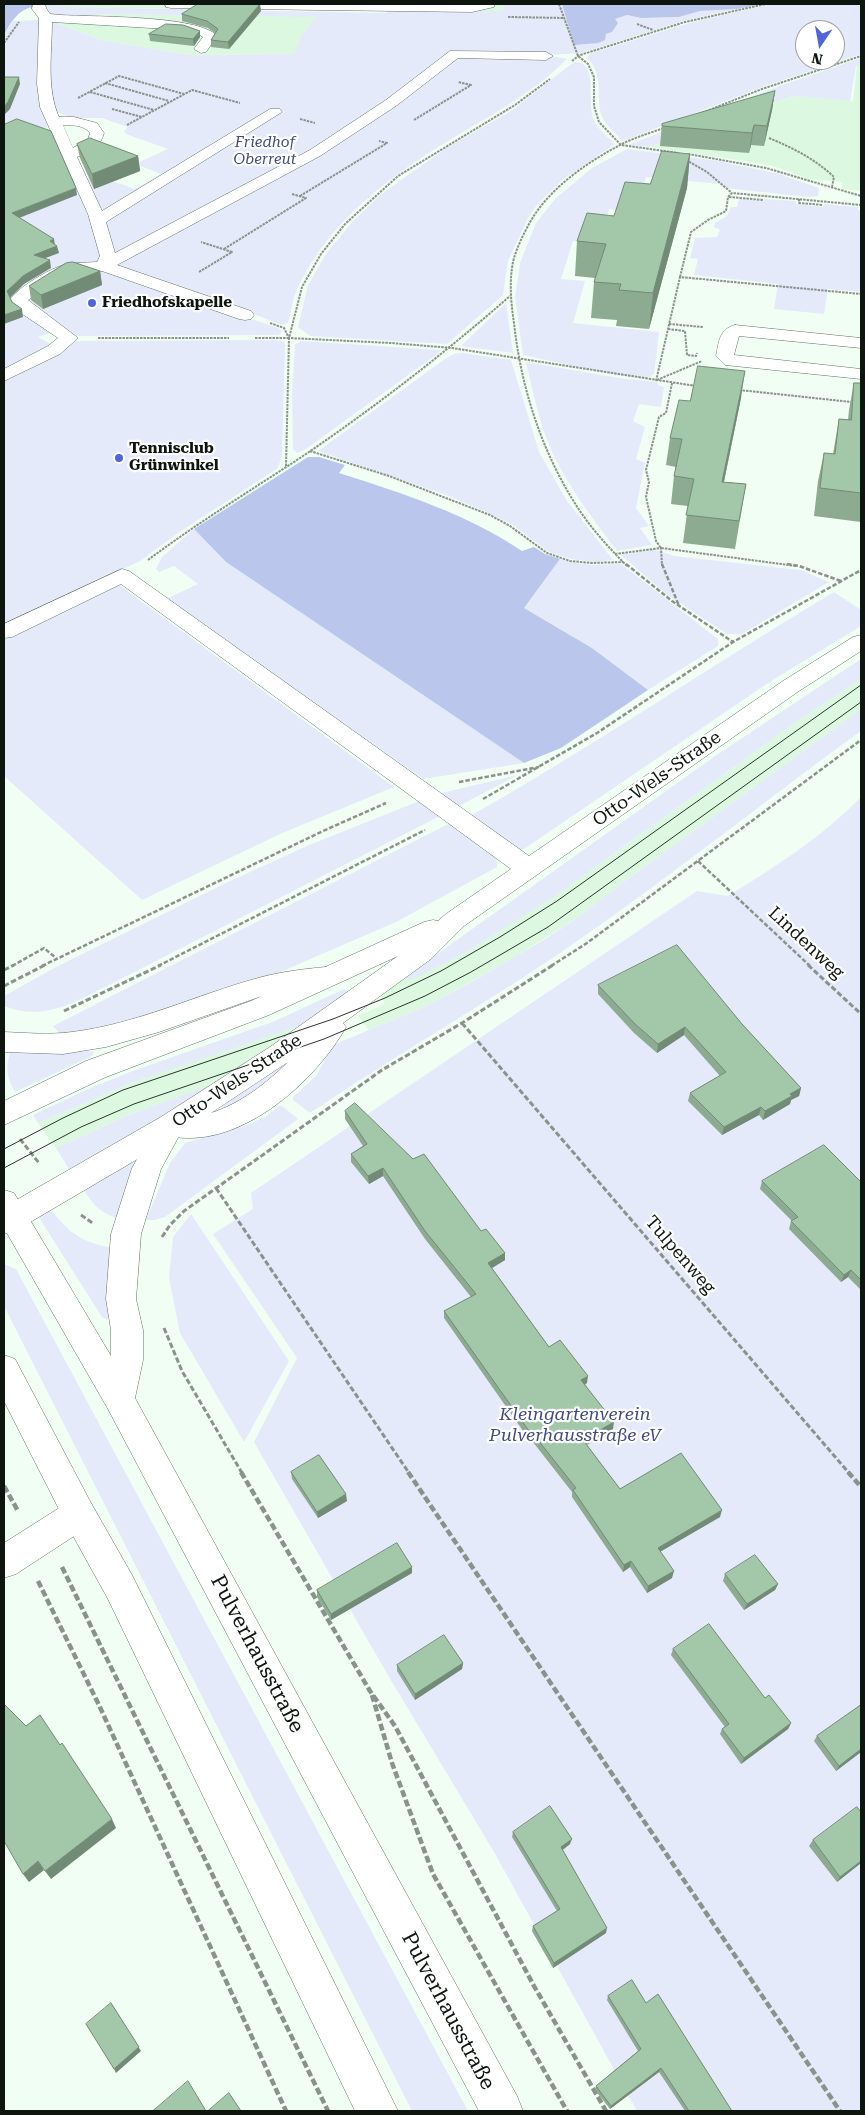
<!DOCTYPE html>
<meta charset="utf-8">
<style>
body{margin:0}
#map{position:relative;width:865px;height:2115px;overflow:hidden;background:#f1fef3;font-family:"Roboto Serif",serif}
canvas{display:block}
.frame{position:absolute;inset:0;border:5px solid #0e150f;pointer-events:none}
.north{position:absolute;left:795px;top:20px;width:50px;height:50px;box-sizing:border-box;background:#fff;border:1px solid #9fa19f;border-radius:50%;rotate:192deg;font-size:14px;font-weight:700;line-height:20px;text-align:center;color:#0e150f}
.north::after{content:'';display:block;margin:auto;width:18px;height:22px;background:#5264da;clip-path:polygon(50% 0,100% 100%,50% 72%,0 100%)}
</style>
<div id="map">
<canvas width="865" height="2115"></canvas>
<div class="frame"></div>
<div class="north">N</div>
</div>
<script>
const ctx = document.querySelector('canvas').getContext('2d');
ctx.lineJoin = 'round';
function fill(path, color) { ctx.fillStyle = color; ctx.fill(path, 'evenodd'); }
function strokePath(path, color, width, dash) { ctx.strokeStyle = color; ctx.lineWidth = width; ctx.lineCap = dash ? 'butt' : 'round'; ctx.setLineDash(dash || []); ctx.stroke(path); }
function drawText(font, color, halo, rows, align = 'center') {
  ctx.font = font + ' "Roboto Serif",serif'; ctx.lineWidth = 4.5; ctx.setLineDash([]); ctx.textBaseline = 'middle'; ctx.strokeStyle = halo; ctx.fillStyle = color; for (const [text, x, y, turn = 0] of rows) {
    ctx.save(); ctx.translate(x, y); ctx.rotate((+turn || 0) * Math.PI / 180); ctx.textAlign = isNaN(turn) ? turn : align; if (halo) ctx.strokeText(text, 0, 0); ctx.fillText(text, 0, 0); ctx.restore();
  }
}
fill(new Path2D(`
 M48,4H506V13L46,7Z
 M113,14L283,15L321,17L295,54L189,55L101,40L53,22L56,17Z
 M861,64V191L842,189V182L809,179L773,166L751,162L650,147L710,122L793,96L853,101L857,65Z
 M861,679V709L610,892L580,916L510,960L429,1005L369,1030L358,1016L385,1004L379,994L402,979L416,977L468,951L608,858L799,720Z
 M309,1021L208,1090L207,1087L129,1115L56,1148L38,1123L131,1083Z`), '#dcf8e0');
fill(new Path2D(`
 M44,4L68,7L386,13L387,10L499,11L503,10L505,4H562L567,20L606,34L612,32L618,23L615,19L627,15L641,18L679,17L700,11L737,9L683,21L581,53L547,55L567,59C535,91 497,112 458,135C394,173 331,218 298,287C293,298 291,312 288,323L282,325L251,313L245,317L278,328L282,331L279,335L72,336L62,329L38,337L54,346L4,372V35L13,21L39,20L38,95L48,127L39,130L77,186L88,217L96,214L86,178L101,177L135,189L161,174L135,164L168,149L126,134L124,131L128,127L102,118H71L55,111C47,91 47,43 53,22L101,40L189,55L295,54C296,42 308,26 317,17L113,14L56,17L49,15L43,6Z
 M772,4H861V54L765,86L623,141C616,134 604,124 601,114C596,94 604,74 587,58L589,54L693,22ZM805,30H835V60H805Z
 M861,58V64L856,66L850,101L793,96L710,122L650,147L628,145L771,89Z
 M574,62C601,61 584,106 596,124C601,132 609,138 615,144L562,180L537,205L528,218L508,261L503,295L447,344L310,336L298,327L308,285L326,254L353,221L379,196L412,172L450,146L511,111Z
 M627,149L718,161L779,174L819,188L818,196L808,197L725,188L720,184L646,177L636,211L609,209L599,244L573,241L561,279L585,281L573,323L659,332L654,374L650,377L641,378L615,375L523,355L515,297L520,263L536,223L556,198L592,168Z
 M739,199L764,201V199L796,201V204L823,207L824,204L858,207V210H861V292L828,289L824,314L774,309L778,284L694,275L698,259L690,258L695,238L717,237L720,230L714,227L715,223L727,216L731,207H737Z
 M506,303L513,353L461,346Z
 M277,340L285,342V348L282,455L278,468L178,533L140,561L4,626V379L76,341Z
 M301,341L440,350V352L306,449L297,453L293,449L292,395L295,344Z
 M462,353L511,360L539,452L567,501L613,560L593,562L571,559L549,552L513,525L491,514L446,495L318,451L445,359L454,354Z
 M526,362L625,379L658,382V385L664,387L661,407L639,404L633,421L645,427L636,459L645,463L636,508L649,526L640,528L652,545L617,551C594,521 570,489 553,454C540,426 533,392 526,362Z
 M194,529L226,562L524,763L423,779L166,599L198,584L174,566L159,572L156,569L162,557Z
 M654,549L674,556L800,570L829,582L742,634H727L666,594L621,555Z
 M560,559L569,562L592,565L621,564L718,639V646L648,690L592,648L524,608Z
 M115,582L394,787L280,834L142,900L4,776V638Z
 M834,592L861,610V626L768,683L521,851L465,819C591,748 710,666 834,592Z
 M861,659V679L799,720L555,896L468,951L416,978L402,979L718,754Z
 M861,709V731C771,796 684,866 593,930C502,995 403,1050 310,1113L293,1100V1097L316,1076L333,1045L429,1005L475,980L542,941L580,916L610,892Z
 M518,775L453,809L437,794Z
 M861,797V2111H637L494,1852L389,1677L254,1442L297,1358L213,1234L253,1209L251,1193L697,891L727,896L733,893C778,865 823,836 861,797Z
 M422,800L442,815L105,987C72,1004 41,1021 4,1006V996L56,967L228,882L309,845Z
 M450,823L497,856V867L396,922L278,973L143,1020L61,1035L53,1026Z
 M344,989L349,992L302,1025L131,1083L38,1123L33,1115L88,1089L130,1072L275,1021Z
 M89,1051L94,1052L92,1056L15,1092C7,1078 5,1068 10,1053L55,1054Z
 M300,1055L245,1100L215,1112L249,1086Z
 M208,1086V1090L69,1169L56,1148L129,1115Z
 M279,1106H282L298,1119L165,1217L155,1220H146L170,1163L185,1143L244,1126L265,1117Z
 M136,1161L138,1162L118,1218C99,1213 92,1203 82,1187Z
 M48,1206C68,1232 80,1242 112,1248L107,1283L109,1316L107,1320L102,1317L38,1216Z
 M191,1214L289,1361L244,1442L180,1333L169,1278L173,1237Z
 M4,1264L16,1269L468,2111H412L4,1306Z`), '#e5eafa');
fill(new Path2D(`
 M4,4H34L33,7C18,9 10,24 4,35Z
 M562,4H762L737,9L700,11L679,17L641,18L627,15L615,19L618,23L612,32L606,34L605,40L598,43L574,45Z
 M308,457H319L345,465L339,473C402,493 467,514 522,551L534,547L545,554L560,559L524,608L592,648L648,690L561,748L524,763L226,562L194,529Z`), '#bbc6ed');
const minor = new Path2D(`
 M33,4H45L46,8L50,14L61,15C90,17 200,15 217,36L206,52L201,53L194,49L203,37L197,33L184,30L52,22C52,52 46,88 59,117H74L97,123L104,133C101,146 90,153 77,157L102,211L270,109H280L282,112L106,222L115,253L310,150L386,100L450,51L546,52L553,56L546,60L458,58L396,106L320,156L117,265L251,311L254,315L251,319L245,320L239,319L102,271L68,275L28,300L78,338L60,354L4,381V369L48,346L58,338L15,309L10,300C19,287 43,273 58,267C69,262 85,263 97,262L100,256L88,214L40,107L37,84L39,18L32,9ZM63,125C72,125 84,125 90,133L88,139L73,148Z
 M165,4H495L494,7L472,12L171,8L166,7Z
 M735,325L861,338V348L739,336L734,355L861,369V379L725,365L716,356C719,342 719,329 735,325Z
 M122,569L129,571L529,856L783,681L853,637L861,635V651L799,691L464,926L431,959L343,1023L346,1027C315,1082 242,1147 175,1137L15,1231L4,1234V1207L161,1117L270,1047L398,956L269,1015L106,1077L4,1125V1101L86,1061L251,1001L424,922L433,920L438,921L446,914L511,869L121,584L12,637L4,638V624ZM288,1062C267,1083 240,1104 211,1113Z
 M79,1498L91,1503L96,1514L91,1525L16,1574L4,1578V1543L67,1503Z`);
const major = new Path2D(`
 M326,967L335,970L339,977L335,984L259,997L159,1032L106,1047L63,1054L4,1052V1032C27,1033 50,1035 72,1032C137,1024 196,995 258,978C280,972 303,969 326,967Z
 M171,1114L181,1117L185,1125L161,1169L141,1234L136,1299L143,1330V1360L135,1398L517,2096L523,2111H479L108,1409L4,1228V1190L14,1193L111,1356V1330L106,1299L111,1234L132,1168L161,1117Z
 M4,1355L15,1359L91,1503L132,1575L398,2111H355L108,1599L67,1525L4,1401Z`);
strokePath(minor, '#607363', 1);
strokePath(major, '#607363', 1);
strokePath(new Path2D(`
 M559,4L578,56L588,64L594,77V106L599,122L621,145L679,153
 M508,17L565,18
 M637,24L653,30
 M4,43L19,22
 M577,56L685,22L766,4
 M572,61L578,56
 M105,83L169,101
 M90,92L154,110
 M78,98L119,76L184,94
 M112,109L142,117
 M699,114L762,89L861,56
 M300,119L315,123
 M414,120L471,85L458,82
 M127,125L192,90L240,103
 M769,138C793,148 815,159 834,177L832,187
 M688,154L766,168L861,196
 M686,160L707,172L732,193
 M300,196L387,143L379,141
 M729,197L763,200
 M799,199V203L823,205
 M224,249L306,198L292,194
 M199,272L232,252L201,242
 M680,277L691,232L708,220L726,211L728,197L732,193L861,205
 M270,323L284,328L289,338L391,343L452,348L696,386
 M669,324L703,327
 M668,329L685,331L687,355L696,356L697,353
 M98,338H229
 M255,338H289
 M657,380L702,361
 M656,381L680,277L861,294
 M672,383L666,413L659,417L646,470L649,482L646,497L656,541L661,548L796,566
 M739,390L861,403
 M310,451L389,476L490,515L510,526L547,553L570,561L592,563L623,562
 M286,466L289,338L302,287L321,254L345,224L398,176L515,105L550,79
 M615,554L661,548L662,566
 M148,560C200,521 255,488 309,452C379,404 446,352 510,296
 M627,566C608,547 590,527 576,505C541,450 521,387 514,323C511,303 509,282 513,262C516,249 523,235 529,224C548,189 586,163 620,145C635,137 651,133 666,127`), '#89938b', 2, [2.5, 1]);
strokePath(new Path2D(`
 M626,564L672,601L733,642
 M662,564L679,606
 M787,564L799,566L841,581
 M459,782L539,767
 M483,799L597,733L733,642L861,570
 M698,861L810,966
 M12,966L44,948L56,958
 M42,966L323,831L386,803
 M158,966L425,830
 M551,966L587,943L861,740`), '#89938b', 2.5, [4.5, 2]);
strokePath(new Path2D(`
 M808,965L861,1014
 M4,970L14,965
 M4,986L45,965
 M64,1011L161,965
 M462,1023L849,1473
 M20,1139L39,1163
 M216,1188L409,1473
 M81,1215L94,1224
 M162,1237L170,1225L184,1211L382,1070L462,1023L553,965
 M164,1328L182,1371L242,1473`), '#89938b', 3, [5.5, 2.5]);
strokePath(new Path2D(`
 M241,1472L370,1691L395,1726L534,1986L606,2111
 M408,1472L840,2111
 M848,1472L861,1487
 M4,1486L18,1511
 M62,1567L328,2111
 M38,1581L98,1703L286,2111
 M372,1695L392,1763L433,1874L567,2111`), '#89938b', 4.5, [7, 3]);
fill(minor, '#fff');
fill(major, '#fff');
strokePath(new Path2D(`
 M4,1149L63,1118L123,1090L333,1019L385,998L441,971L500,937L557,901L861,685
 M4,1168L81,1127L134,1104L324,1039L425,996L471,972L548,927L861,702`), '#2d342e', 1);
fill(new Path2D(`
 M261,11L229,49L211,47V40L215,33L208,28L182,21V14Z
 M200,31V37L194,46L150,41L149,34Z
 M775,91L772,110L764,146L751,145L749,153L660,146L662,124Z
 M77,144L138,156L140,171L94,189L80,158Z
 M690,154L687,188L649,329L616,326L617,320L591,318L594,282L595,278L575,276L577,241L614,216L650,184Z
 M100,271L102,285L43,309L31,300L29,286Z
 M854,383H861V522L814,516L818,481L824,453L833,454L839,419L848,420L849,410Z
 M741,398L724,482L746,484L735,549L683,543L688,506L671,504L674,476L676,467L666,465L670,438L690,401Z
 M598,985L742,1024L801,1088L799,1096L791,1100L790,1104L763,1120L759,1115L722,1135L688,1101L690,1093L720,1076L684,1035L657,1053L634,1033L598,994Z
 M345,1111L505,1253V1260L492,1268L549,1347L587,1383L585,1384L613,1429L587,1445L620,1489L720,1517L660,1552L672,1578L647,1593L630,1567L623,1572L572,1497V1492L529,1437L528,1438L444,1318V1311L471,1297L425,1239L383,1176L369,1184L351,1162V1154L363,1146L345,1119Z
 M762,1181L861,1182V1290L848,1277L841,1282L789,1229L791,1221H792L760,1189Z
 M291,1472L347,1501L318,1518L292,1479Z
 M412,1573L331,1620L317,1597V1590Z
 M725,1574L778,1584L775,1590L744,1610L723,1581Z
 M673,1649L765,1698L791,1723L788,1729L741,1764L720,1734L722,1729L725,1727L671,1655Z
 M463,1663L462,1669L415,1700L397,1671V1665Z
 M861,1705V1752L836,1771L814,1741L817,1736Z
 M861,1812V1863L837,1882L809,1846L813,1840Z
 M513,1832L570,1844L562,1850L606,1933L553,1968L532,1931L533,1926L557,1911L512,1837Z
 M608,1996L646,2003L724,2100L732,2111H685L659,2072L610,2109L595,2090L596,2086L638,2051L607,2000Z`), '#8cab91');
fill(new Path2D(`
 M260,4L261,11L229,49L228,42Z
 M200,31V37L194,46L193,39Z
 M19,77L20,84L10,109L4,115V107Z
 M775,91L772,110L764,146L767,126Z
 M754,125L751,145L749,153L752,133Z
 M690,154L687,188L649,329L653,293Z
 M138,156L140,171L94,189L92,174Z
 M76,188L77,195L14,220L12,213Z
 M54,239L55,246H57L59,253L35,262L34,255L50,241Z
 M50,260L51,268L24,284L9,299L7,291L23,276Z
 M100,271L102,285L43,309L41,295Z
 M22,309L23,317L4,324V315Z
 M745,371L741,398L718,510L722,482Z
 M685,1027L684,1035L657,1053L658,1044Z
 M801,1088L799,1096L791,1100L790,1104L763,1120L765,1111L790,1094Z
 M761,1107L759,1115L722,1135L724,1127Z
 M383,1168V1176L369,1184L368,1176Z
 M505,1253V1260L487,1271L488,1263Z
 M851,1270L848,1277L841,1282L844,1275Z
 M588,1376L587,1383L580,1387L581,1380Z
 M614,1422L613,1429L582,1447L583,1440Z
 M346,1494L347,1501L318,1518L317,1512Z
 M722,1510L720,1517L656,1554L658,1548Z
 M631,1561L630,1567L623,1572L624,1565Z
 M412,1567V1573L331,1620V1614Z
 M674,1571L672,1578L647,1593L648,1586Z
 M778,1584L775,1590L744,1610L747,1604Z
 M463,1663L462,1669L415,1700V1694Z
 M791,1723L788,1729L741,1764L744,1758Z
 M861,1749V1752L836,1771L839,1766Z
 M112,1819L116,1828L51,1879L45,1871Z
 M572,1839L570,1844L560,1852L561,1847Z
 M38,1861L44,1870L29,1882L23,1874Z
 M861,1861V1863L837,1882L840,1877Z
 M607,1928L606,1933L553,1968L554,1963Z
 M111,2003L141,2051L116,2073L114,2069Z
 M661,2068L659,2072L610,2109L611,2106Z`), '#728b76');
const building = new Path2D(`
 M198,4H260L228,42L211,40L218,29L207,21L182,14Z
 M166,24L183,25L200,31L193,39L149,34Z
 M4,77H19L8,102L4,107Z
 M775,91L767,126L754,125L752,133L662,126V124Z
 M17,119L51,131L76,188L12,213L54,239L50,241L57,246L34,255L50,260L23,276L7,291L12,302L22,309L4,315V125Z
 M90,138L138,156L92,174L77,144Z
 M662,151L690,154L653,293L619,290L621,284L594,282L606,244L577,241L587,213L614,216L625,182L650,184Z
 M73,262L100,271L41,295L29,286L66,263Z
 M698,366L745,371L722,482L746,484L739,521L686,515L694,479L674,476L682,439L670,438L679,400L690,401Z
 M854,383H861V493L820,488L824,453L835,454L839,419L851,420Z
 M677,945L742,1024L801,1088L790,1094L792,1096L765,1111L761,1107L724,1127L690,1093L726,1072L685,1027L658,1044L635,1024L598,985Z
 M355,1103L413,1159L424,1154L481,1231L486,1229L505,1253L488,1263L549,1347L560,1340L588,1376L581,1380L614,1422L583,1440L620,1489L681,1453L722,1510L658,1548L674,1571L648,1586L631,1561L624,1565L573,1490L576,1488L530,1430L529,1431L444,1311L476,1294L425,1231L383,1168L368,1176L351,1154L367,1144L345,1111Z
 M824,1145L861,1182V1280L851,1270L844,1275L791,1221L798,1217L762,1181Z
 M319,1455L346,1494L317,1512L291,1472Z
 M397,1543L412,1567L331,1614L317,1590Z
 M755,1555L778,1584L747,1604L725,1574Z
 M709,1624L765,1698L769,1695L791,1723L744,1758L722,1729L729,1724L673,1649Z
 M444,1635L463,1663L415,1694L397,1665Z
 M4,1704L26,1726L40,1715L60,1745L62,1743L112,1819L45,1871L38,1861L23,1874L4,1841Z
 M861,1705V1749L839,1766L817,1736Z
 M550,1806L572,1839L561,1847L607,1928L554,1963L533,1926L560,1909L513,1832Z
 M857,1807L861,1812V1861L840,1877L813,1840Z
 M632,1980L646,2003L658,1994L732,2111H689L661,2068L611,2106L596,2086L641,2049L608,1996Z
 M111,2003L139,2047L114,2069L86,2024Z
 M188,2081L206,2111H153Z
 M229,2093L241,2111H208Z`);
fill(building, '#a3c7a9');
strokePath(building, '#728b76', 1);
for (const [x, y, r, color] of [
 [92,303,5,"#5264da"],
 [119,458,5,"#5264da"]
]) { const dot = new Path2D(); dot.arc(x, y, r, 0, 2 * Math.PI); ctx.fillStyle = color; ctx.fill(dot); strokePath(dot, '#fff', 2); }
drawText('italic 15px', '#404b7f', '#fff', [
 ["Friedhof",265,143],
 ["Oberreut",265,160]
]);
drawText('bold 15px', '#0e150f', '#fff', [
 ["Friedhofskapelle",102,303],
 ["Tennisclub",129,449],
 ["Grünwinkel",129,466]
], 'left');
drawText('18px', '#0e150f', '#fff', [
 ["Otto-Wels-Straße",657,779,-35],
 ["Lindenweg",806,943,43],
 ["Otto-Wels-Straße",237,1081,-34],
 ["Tulpenweg",680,1255,49]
]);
drawText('italic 18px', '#404b7f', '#fff', [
 ["Kleingartenverein",575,1415],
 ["Pulverhausstraße eV",575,1436]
]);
drawText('21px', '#0e150f', '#fff', [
 ["Pulverhausstraße",257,1654,62],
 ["Pulverhausstraße",448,2011,62]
]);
</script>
